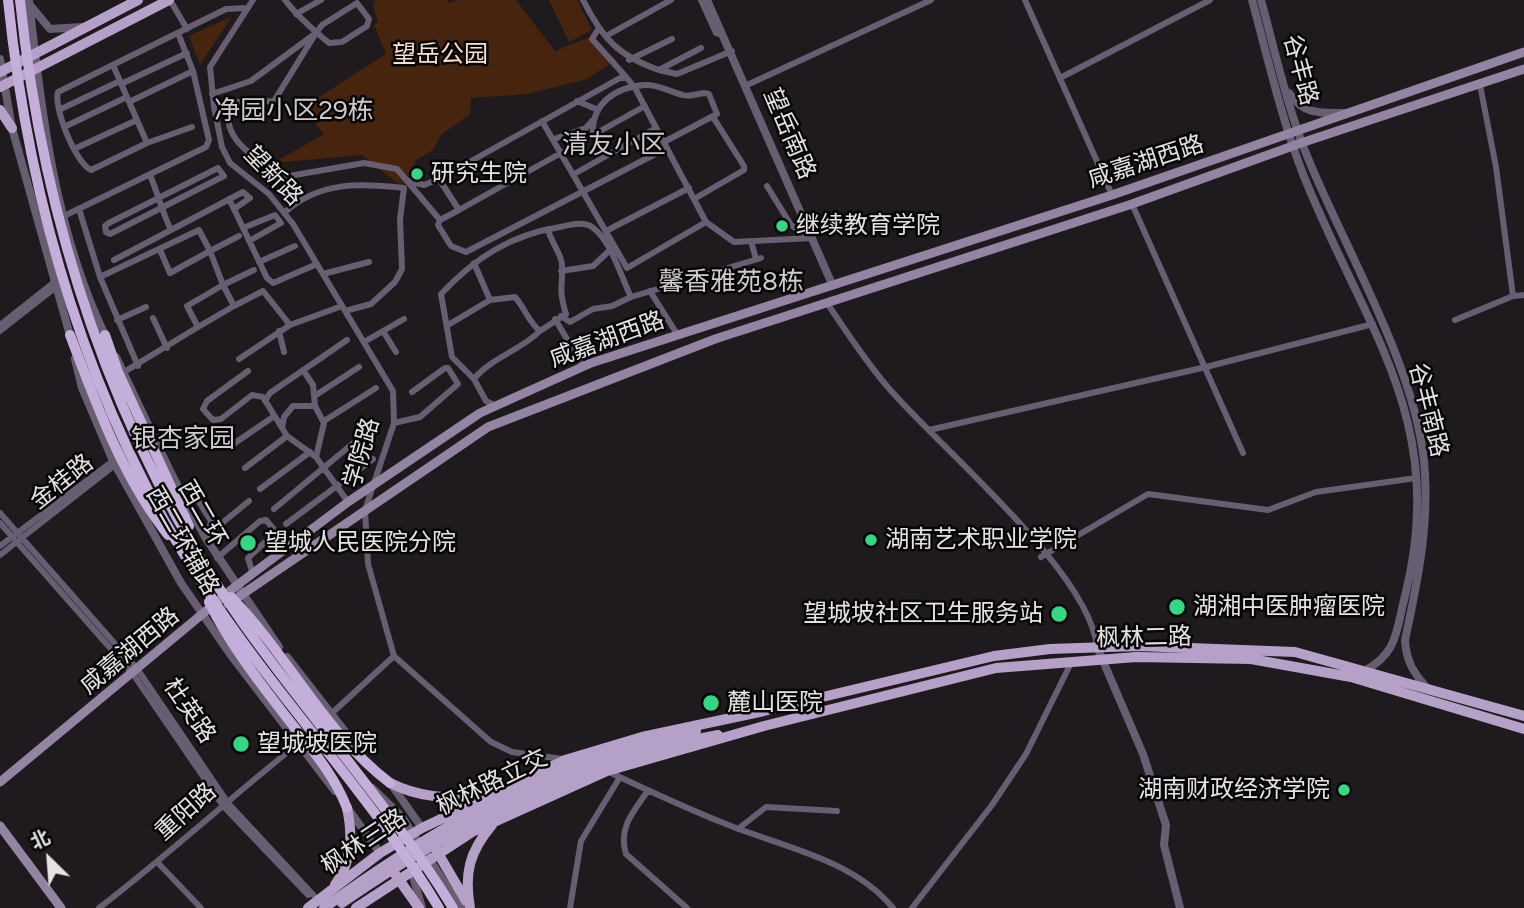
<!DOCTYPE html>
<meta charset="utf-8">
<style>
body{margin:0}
#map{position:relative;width:1524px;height:908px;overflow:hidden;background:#1e1a1d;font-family:Figtree,"Noto Sans SC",sans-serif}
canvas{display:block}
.north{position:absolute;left:14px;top:824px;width:70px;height:70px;-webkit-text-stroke:5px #070607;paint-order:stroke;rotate:335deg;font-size:19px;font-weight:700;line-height:28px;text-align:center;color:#e5e2e4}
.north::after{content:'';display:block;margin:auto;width:24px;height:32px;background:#e5e2e4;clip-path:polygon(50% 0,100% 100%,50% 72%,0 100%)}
</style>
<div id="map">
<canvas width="1524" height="908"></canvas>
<div class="north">北</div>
</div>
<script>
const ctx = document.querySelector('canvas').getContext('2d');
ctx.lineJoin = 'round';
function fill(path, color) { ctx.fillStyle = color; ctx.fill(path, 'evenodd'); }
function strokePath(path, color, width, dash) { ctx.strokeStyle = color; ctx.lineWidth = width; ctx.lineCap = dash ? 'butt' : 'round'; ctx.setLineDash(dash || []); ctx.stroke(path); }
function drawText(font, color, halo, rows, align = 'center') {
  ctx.font = font + ' Figtree,"Noto Sans SC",sans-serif'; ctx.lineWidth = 5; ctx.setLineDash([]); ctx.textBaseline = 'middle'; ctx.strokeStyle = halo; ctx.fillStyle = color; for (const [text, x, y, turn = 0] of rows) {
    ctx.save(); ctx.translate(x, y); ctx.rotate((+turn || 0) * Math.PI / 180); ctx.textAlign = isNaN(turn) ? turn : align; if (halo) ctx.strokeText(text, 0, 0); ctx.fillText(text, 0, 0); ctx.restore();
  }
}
fill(new Path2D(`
 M375,0H446L450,3L456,0H516L555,51L592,36L616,60L587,79L528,94L471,98L470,115L443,133L432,151L416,160L408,184L397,183L362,155L273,163L324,134L310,118L314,100L386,54L374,25L378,22L373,6Z
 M549,0H577L592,30L569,42Z
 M232,16L200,65L189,36Z`), '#46240e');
strokePath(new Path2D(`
 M170,0L187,29
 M253,0L210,67L214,107L222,147L230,163L269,194L293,224L393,391L394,423L365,510L368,564L394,656L331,714
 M583,0C602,38 618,56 659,70L701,48
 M701,0L716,33L723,35
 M1025,0L1112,195
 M296,14L321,0
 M599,28L592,39L627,78
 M316,33L274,101L237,102L229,110C222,143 264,164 289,176L364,163L397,169L440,220
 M606,36L671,0
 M629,60L672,39
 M113,65L147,143L91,170C76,164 53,107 58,92L226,9L247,8
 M659,70L677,74L732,51
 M1060,78L1210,0
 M121,84L187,53
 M747,85L931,0
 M1480,85L1496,167L1513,296
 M212,94L251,81L316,33L322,25L357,3L369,19L367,26L342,42L329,43C313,30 298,17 285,0
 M577,101L596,109
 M129,102L193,71
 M645,106L459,210L439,179L620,78H627L635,88L706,222L734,242L812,238
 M61,109L120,81
 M542,121L627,268L706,222
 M64,127L127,97
 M593,135C591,104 615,87 645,85C658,84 670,92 683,95C692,98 700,91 709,94L717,114L664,142
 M554,139L586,128L592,121
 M147,143L192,127
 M74,149L137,120
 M218,168L224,176L110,234L106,232L105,226L109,223Z
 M574,174L656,128
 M408,181L424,185L439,179
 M767,186L791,225L809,237
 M694,199L744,170V166L713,117
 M1132,204L1243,453
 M79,209L100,277L138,366
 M234,209L267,278L273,283L317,264
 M459,210L440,220L438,225L451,246L466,252L667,148
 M284,213C319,181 360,183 404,188L400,219L402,269L395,282L371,304L345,311
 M64,216L206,147L209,140L193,71L178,33
 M243,228L275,215L281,223L249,241
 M171,230L243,192L250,198L234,209L229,199
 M606,231L689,188
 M239,236L210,251L223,285L254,270
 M751,241L756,259
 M114,260L171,230C162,212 158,194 150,175
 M259,262L295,246
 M561,271L593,266L609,251
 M323,274L369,262
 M100,277L199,230L210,251L170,273L160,250
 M223,285L234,306L198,327L187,306Z
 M650,291L677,334
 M827,303C846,331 864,359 886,385C939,448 1089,570 1097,647
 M234,306L263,291L290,325L239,359
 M561,316L570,322L593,309L612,306L631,297
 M153,318L167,348
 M555,319L583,366
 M117,320L146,307
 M1455,320L1513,296L1524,295
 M0,325L53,283
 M290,325L342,306
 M448,325L490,300L474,263
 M0,331L55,288
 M279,331L284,352
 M383,331L396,352
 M540,331L566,314C558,288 563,287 562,265C562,254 550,241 548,229
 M364,342L404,319
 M303,370L313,385L315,406
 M248,371L207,401L203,409L213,420L221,419L252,395L263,397L287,436L316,457L348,502
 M124,372L198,327
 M474,379C491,358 521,350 540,331C530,324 524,307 515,297L490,300
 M316,395L359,367
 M265,401L270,393L347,340
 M496,406L486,401L474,379L452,357L441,294C475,258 510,235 560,227C570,225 583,221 592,227C611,240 621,277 631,297L761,258
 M324,421L376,388
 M394,423L420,417L458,384L448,368H445L412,392
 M282,428L284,417L293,406H315L324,423L316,457
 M929,430L1206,367L1373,324
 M232,445L273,417
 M245,468L287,436
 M260,489L310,452
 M192,491L211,521L209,531
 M274,509L375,425
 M0,513L138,670L228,803L318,900
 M0,523L133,674L224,807L308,895
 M286,524L373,459
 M205,537L249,501
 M0,546L113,461
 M0,555L115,465
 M1041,557L1148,494L1268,510L1316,492L1416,478
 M217,558L260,521L266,520L276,532L248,558L253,574
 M394,656L491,742L512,752L563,759
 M607,771C647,790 685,808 726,824C782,847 853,859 893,908
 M647,792C633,812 618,828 626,854L687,908
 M738,829L766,807L837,811
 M160,865L201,908
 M99,908C168,855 231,797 299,743
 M570,908L581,841L620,777
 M912,908L992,805L1026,754L1072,661`), '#675e71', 6);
strokePath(new Path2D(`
 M29,0C41,113 56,236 107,339
 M707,0L832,284
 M1252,0C1268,58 1281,118 1303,174C1363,326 1450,420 1405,596C1396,631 1398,653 1364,671
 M1261,0C1276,55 1288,111 1310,163C1347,252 1414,365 1424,461C1430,522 1418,580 1405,640C1406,661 1414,674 1428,689
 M30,5L50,29L82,27
 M0,59L12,128L71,339
 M1289,93C1304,115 1320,113 1345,113
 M116,357L170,471L205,537L279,647
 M75,359L82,388L113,461L181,583L230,654L335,791
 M1097,647L1143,754L1166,825L1164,845L1180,908
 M287,657L361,752
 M391,784L422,828
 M372,788L402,817L461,908
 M349,810L380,853
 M411,869L422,908`), '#675e71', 8);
strokePath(new Path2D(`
 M228,604L488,427L715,339L1132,204L1301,143L1524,69
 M0,782L236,586L348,502L480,413L591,363L1112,195L1524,52
 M0,826L61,908`), '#9384a2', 9);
strokePath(new Path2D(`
 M0,72L138,0
 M0,87L169,0
 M0,110L12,128
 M390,783C418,797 446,799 477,796
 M435,848L466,901
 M395,874L419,908
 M335,885C352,861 353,836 347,808
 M342,903C455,824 582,760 718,735
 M308,908L380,853L422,828L565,760L642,737L764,711L994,656L1050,649L1138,646L1295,652L1524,716
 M324,908C415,842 516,781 624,749C648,741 672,737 696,731
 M356,908L472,832L607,771L764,726L996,668L1136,657L1251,659L1351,677L1524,729
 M470,908C464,874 469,852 492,825`), '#b5a1c8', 10);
strokePath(new Path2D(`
 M8,0C29,205 89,409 202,583C275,696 370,793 439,908
 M20,0C43,222 113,438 242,622C311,719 391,807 453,908
 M70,335C96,403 122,477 168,535
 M105,335L118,372L189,526
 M231,597C288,655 325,734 390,783
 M209,602C229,643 257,679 284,714C308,745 333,772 347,808`), '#c4aeda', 10);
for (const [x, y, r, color] of [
 [417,174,7,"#32d882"],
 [782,226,7,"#32d882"],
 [871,540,7,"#32d882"],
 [248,543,9,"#32d882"],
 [1177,607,9,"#32d882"],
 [1059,614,9,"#32d882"],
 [711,703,9,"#32d882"],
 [241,744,9,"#32d882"],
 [1344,790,7,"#32d882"]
]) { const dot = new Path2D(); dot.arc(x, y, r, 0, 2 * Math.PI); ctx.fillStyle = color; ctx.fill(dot); strokePath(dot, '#070607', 2.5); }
drawText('24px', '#fbddcc', '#070607', [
 ["望岳公园",440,55]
]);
drawText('24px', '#e5e2e4', '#070607', [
 ["谷丰路",1300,70,75],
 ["望岳南路",789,134,67],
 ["咸嘉湖西路",1146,162,-18],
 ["望新路",273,176,46],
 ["咸嘉湖西路",607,340,-20],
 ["谷丰南路",1428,410,76],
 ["学院路",362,453,-74],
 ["金桂路",62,482,-38],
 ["西二环",202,514,60],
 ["西二环辅路",182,541,60],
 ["枫林二路",1144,638,-1],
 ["咸嘉湖西路",130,651,-40],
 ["杜英路",189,711,56],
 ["枫林路立交",492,783,-26],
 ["重阳路",186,812,-42],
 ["枫林三路",364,842,-34]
]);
drawText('24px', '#e5e2e4', '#070607', [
 ["研究生院",431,174],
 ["继续教育学院",796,226],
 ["湖南艺术职业学院",885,540],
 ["望城人民医院分院",264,543],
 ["湖湘中医肿瘤医院",1193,607],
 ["望城坡社区卫生服务站",1043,614,"right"],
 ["麓山医院",727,703],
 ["望城坡医院",257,744],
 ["湖南财政经济学院",1330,790,"right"]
], 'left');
drawText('26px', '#d0cace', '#070607', [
 ["净园小区29栋",294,111],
 ["清友小区",614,145],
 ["馨香雅苑8栋",731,282],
 ["银杏家园",183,439]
]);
</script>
